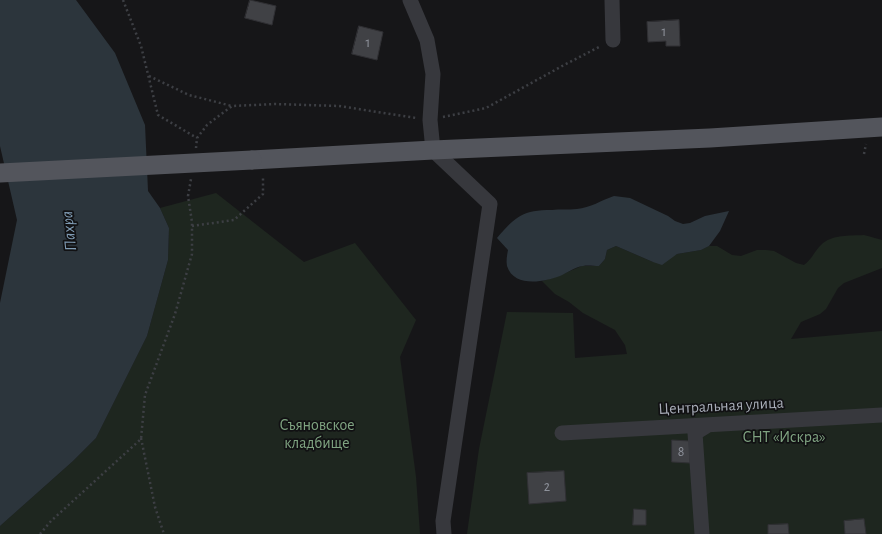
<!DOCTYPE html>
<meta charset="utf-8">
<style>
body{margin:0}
canvas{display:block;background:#161618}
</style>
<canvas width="882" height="534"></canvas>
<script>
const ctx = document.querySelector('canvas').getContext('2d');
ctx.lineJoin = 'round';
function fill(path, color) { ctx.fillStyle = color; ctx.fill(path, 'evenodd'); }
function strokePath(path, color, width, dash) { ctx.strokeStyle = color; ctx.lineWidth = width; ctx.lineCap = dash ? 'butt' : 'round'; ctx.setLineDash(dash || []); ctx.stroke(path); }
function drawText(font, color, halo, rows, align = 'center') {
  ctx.font = font + ' "Alegreya Sans",sans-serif'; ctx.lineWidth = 3.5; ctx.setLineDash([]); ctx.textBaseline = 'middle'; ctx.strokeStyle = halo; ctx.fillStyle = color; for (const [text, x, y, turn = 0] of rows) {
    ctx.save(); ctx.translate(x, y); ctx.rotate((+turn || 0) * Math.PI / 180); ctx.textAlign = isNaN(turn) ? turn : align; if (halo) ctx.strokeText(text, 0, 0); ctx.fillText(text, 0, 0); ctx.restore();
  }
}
fill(new Path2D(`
 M216,193L304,262L355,243L416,320L400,357L416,477L420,534H0V526L73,461L96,438L147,336L168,260L169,228L160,208Z
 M864,235L882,240V268L844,283L838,288L826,309L820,314L801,322L791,339L882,331V534H467L479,449L507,312L573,313L575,358L627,354L625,345L615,330L583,313L569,302L555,294L542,281L558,276L582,266H599L605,259L607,250L616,246L653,262L677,254L701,250L709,246H717L732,255L741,256L757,250H766L774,251L796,263L804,265C812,259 814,252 821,245C832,234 850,236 864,235Z`), '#1e261f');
fill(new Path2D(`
 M0,0H76L115,53L145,125L148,191L160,208L169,228L168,260L147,336L96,438L73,461L0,526V303L17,220L0,146Z
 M614,196L630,198L668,216L675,221L683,224L690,223L705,216L729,211L720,231L709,246L701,250L677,254L662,265L653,262L616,246L607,250L605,259L599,266C594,266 588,265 583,266C575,267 567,273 560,276C544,282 514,288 507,266C506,261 507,255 508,250L497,238C516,216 523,210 552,210C560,209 568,210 577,209C590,208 602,200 614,196Z`), '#2c353c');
const building = new Path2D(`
 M250,0L276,6L272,25L245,18Z
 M679,20L680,46H666V41L648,42L647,22Z
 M359,26L383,32L377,60L352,54Z
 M672,440L690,441V463L672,462Z
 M564,471L566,501L529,504L527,473Z
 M634,509L646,510V525H633Z
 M864,519L866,534H845L844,521Z
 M788,524L789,534H768V525Z`);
fill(building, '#404145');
strokePath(building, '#303034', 1);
strokePath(new Path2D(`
 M123,0L141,46L158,115L197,138
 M149,76L189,95L232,106
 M443,117L486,108L564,65L601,46
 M196,148L197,138L207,125L232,106L275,104L339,106L416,118
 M864,154L866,144
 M192,226L234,220L263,194V176
 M141,438L155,507L164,534
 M40,534L51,521L141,439L145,395L175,314L192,254V222L188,196L191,179`), '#3d3f44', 2.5, [2, 3]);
strokePath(new Path2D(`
 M410,0L427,40L433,74L430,120L433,150L490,204L443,521L444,534
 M612,0L613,40
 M562,433L882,415
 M702,534L695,433L708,425`), '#37383d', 15);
strokePath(new Path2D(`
 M252,160L433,150L710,138L882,127`), '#53555c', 19);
strokePath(new Path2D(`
 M0,173L252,160`), '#53555c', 19);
drawText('14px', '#8e929b', null, [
 ["1",664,32],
 ["1",368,43],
 ["8",681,452],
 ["2",547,487]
]);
drawText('16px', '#a8adb8', '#111113', [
 ["Центральная улица",721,406,-3]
]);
drawText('16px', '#7fa381', '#111113', [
 ["Съяновское",317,425],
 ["кладбище",317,443],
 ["СНТ «Искра»",784,437]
]);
drawText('italic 17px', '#7f9bb3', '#111113', [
 ["Пахра",69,231,-96]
]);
</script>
